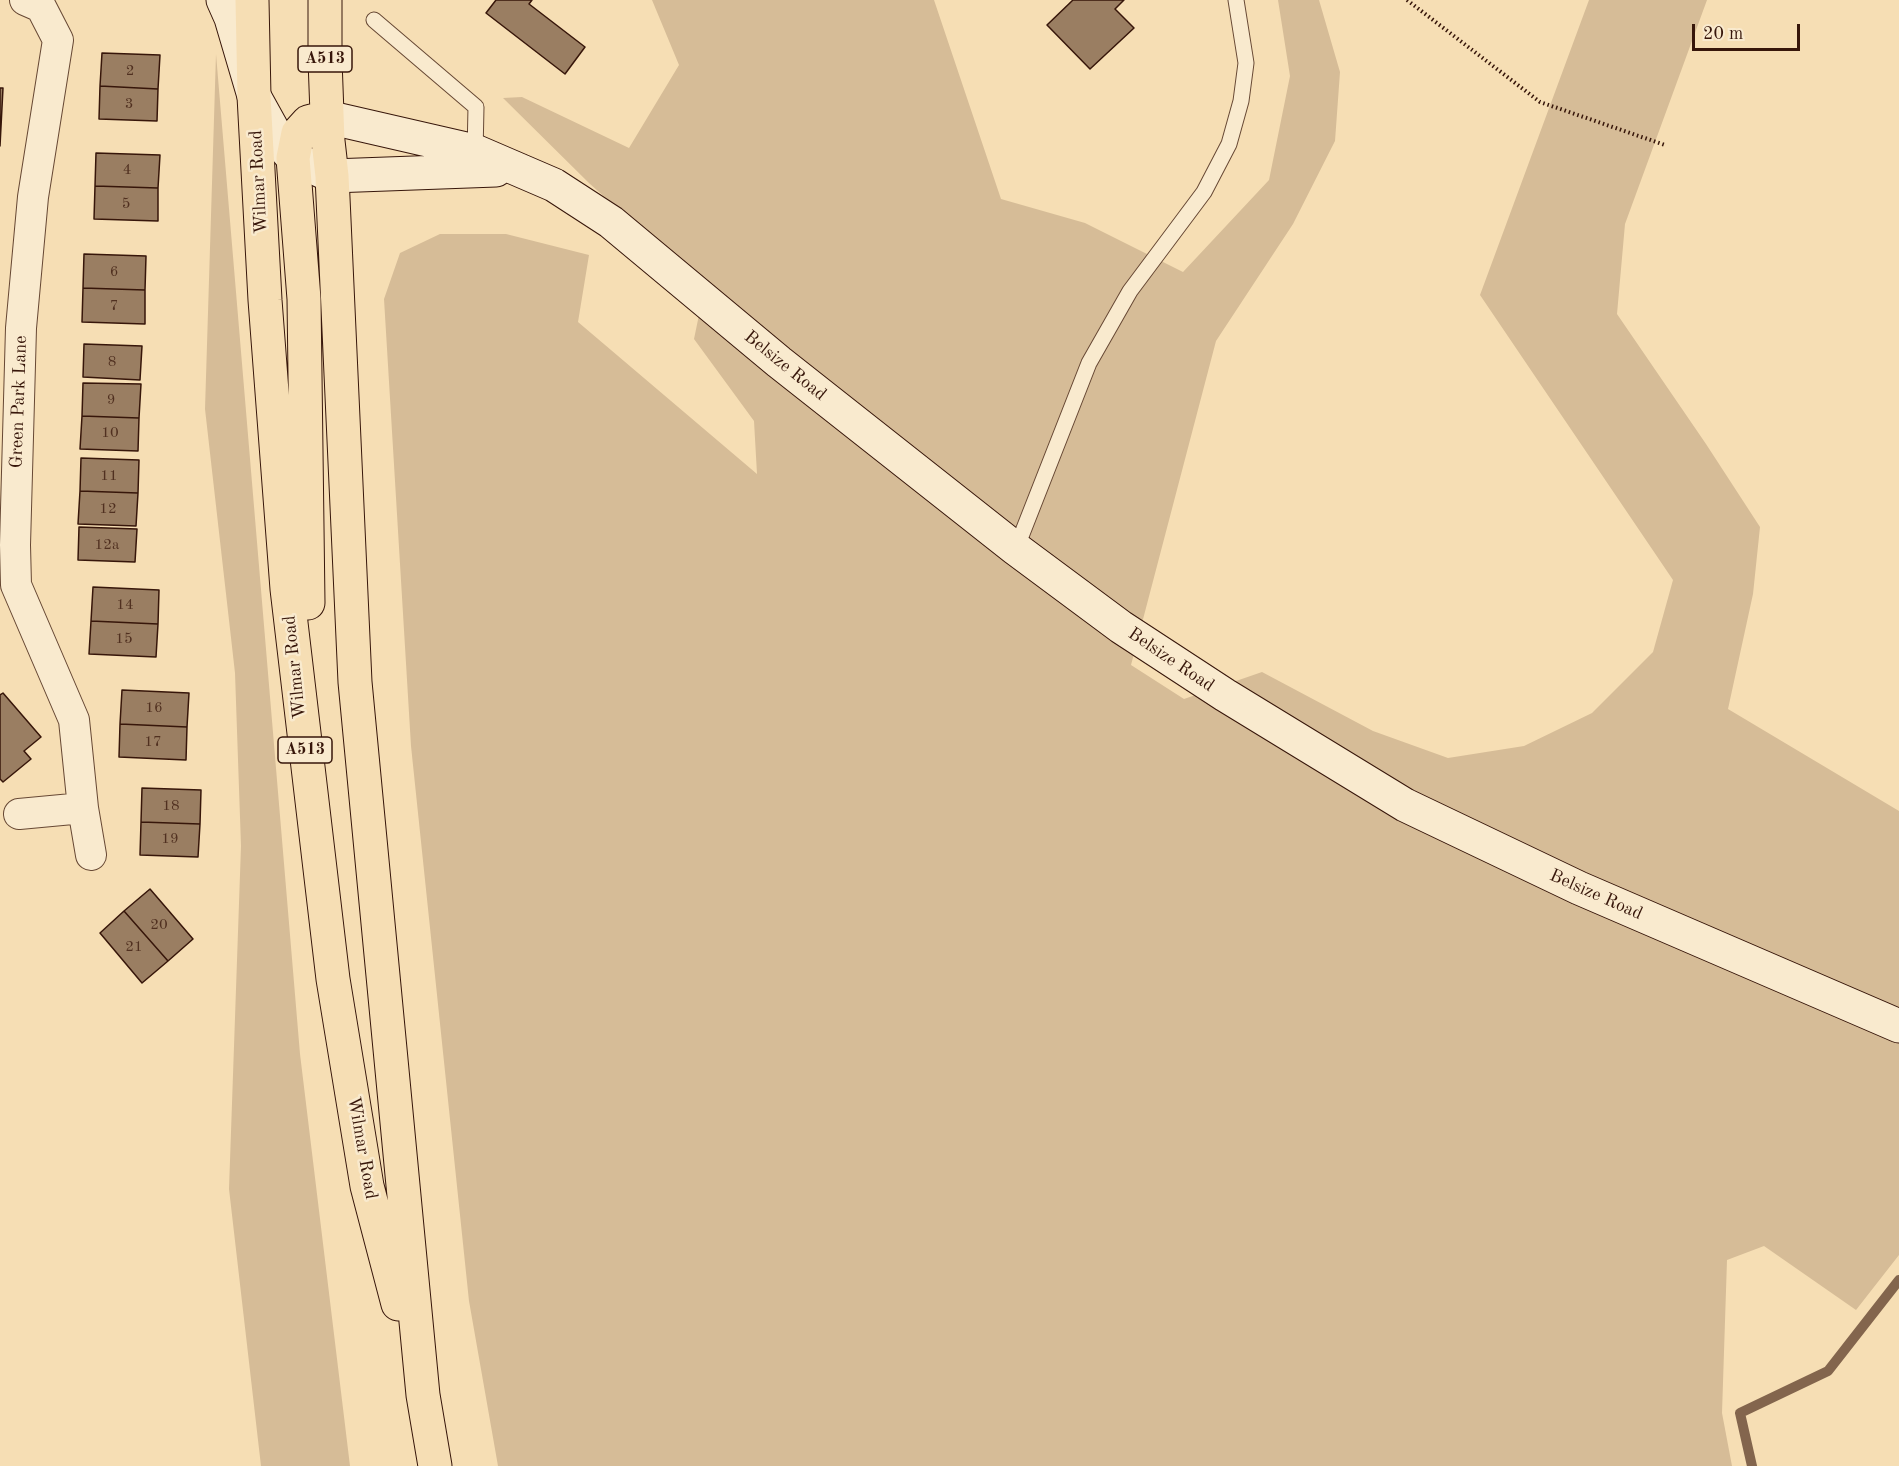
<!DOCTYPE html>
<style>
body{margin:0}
#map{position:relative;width:1899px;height:1466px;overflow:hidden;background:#f6deb4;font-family:"Old Standard TT",serif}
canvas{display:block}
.scale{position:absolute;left:1692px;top:24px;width:108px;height:27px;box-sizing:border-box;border:3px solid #37160a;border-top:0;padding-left:8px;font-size:18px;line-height:21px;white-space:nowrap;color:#37160a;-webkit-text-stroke:4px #f9eace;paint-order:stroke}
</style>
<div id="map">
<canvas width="1899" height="1466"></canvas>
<div class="scale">20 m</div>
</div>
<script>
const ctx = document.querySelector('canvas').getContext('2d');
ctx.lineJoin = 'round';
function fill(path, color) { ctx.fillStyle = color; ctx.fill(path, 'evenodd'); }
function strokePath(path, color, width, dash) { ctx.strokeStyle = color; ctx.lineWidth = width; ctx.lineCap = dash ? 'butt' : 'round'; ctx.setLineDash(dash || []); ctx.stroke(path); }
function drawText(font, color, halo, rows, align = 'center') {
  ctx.font = font + ' "Old Standard TT",serif'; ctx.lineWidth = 5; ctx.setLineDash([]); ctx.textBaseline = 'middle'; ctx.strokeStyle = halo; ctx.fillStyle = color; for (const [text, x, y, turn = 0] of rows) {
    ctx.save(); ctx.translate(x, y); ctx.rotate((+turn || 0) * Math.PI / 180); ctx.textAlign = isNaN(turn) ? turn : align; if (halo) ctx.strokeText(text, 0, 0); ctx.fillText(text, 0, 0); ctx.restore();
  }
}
fill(new Path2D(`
 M652,0H934L1001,199L1085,223L1183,272L1269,180L1290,76L1278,0H1319L1340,72L1335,141L1293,224L1216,341L1131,665L1184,699L1262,672L1373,731L1448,758L1524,746L1592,713L1653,652L1673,580L1480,295L1589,0H1707L1625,224L1617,314L1706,444L1760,527L1753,594L1728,709L1899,811V1255L1856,1310L1764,1246L1727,1260L1722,1413L1732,1466H498L469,1301L411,746L384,299L400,253L440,234H506L589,255L578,322L757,474L754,421L694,339L705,286L590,184L503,98L522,97L629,148L679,65Z
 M216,54L300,1054L350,1466H261L229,1189L241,846L235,673L205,409Z`), '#d6bc97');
strokePath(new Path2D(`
 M1752,1466L1740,1413L1828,1371L1899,1280`), '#83654d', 10);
const building = new Path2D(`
 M496,0H532L529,4L585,47L565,74L486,13Z
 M1073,0H1124L1115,9L1134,28L1090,69L1047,25Z
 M102,53L160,55L158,89L100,86Z
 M100,86L158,89L157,121L99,119Z
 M0,88H3L0,146Z
 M96,153L160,155L158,188L95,186Z
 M95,186L158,188V221L94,219Z
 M84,254L146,256L145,290L83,288Z
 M83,288L145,290V324L82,322Z
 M84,344L142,346L140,380L83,377Z
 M83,383L141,384L139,418L82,416Z
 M82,416L139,418L138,451L80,449Z
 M81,458L139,460L138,493L80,491Z
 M80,491L138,493L136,526L78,524Z
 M79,527L137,529L135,562L78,560Z
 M93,587L159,590L158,624L91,621Z
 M91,621L158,624L156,657L89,654Z
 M122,690L189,693L187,727L120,724Z
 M3,693L41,737L24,751L31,759L3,782L0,779V695Z
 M120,724L187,727L186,760L119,757Z
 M142,788L201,790L200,824L141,822Z
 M141,822L200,824L198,857L140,855Z
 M150,889L193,939L168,961L124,911Z
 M124,911L168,961L142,983L100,933Z`);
fill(building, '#9a7e62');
strokePath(building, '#37160a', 1.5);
const lane = new Path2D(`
 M374,20L476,107L475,154
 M1016,549L1089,363L1130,291L1204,192L1229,144L1241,101L1246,63L1236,0`);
const street = new Path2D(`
 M25,0L41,7L58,40L33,197L21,328L15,545L16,585L74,720L83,808L91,855
 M19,814L83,808`);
const secondary = new Path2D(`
 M223,0L231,18L254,96L280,143L293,158L332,176L496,170
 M327,117L475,151L554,185L611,222L779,362L1016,549L1121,627L1225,695L1405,805L1579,888L1899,1026`);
const primary = new Path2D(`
 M252,0L254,96L265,300L287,589L333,979L367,1186L398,1304
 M325,0V60L328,141L332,176L355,682L423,1395L435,1466
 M308,603L304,299L293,158L298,133L308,122L327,117`);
strokePath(lane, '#674834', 17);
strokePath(street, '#674834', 32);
strokePath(secondary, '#37160a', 35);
strokePath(primary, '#37160a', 35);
strokePath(new Path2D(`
 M1407,0L1540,102L1665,145`), '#37160a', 4, [1.5, 3]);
strokePath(lane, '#f9eace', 15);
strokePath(street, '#f9eace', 30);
strokePath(secondary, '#f9eace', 33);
strokePath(primary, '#f6deb4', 33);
drawText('15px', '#503020', null, [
 ["2",130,71],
 ["3",129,104],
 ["4",127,170],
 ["5",126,204],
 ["6",114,272],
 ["7",114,306],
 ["8",112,362],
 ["9",111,400],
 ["10",110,433],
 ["11",109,476],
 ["12",108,509],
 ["12a",107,545],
 ["14",125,605],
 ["15",124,639],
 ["16",154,708],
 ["17",153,742],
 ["18",171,806],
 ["19",170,839],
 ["20",159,925],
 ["21",134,947]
]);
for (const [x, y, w] of [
 [325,59,54],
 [305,750,54]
]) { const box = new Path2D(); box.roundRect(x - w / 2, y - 13, w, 26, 4.5); ctx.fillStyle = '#f9eace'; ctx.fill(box); strokePath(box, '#37160a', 1.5); }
drawText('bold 16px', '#37160a', null, [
 ["A513",325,59],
 ["A513",305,750]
]);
drawText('18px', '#37160a', '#f9eace', [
 ["Wilmar Road",259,182,-93],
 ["Belsize Road",785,366,39],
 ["Green Park Lane",19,402,-88],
 ["Belsize Road",1171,660,34],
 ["Wilmar Road",295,667,-96],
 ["Belsize Road",1596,895,24],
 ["Wilmar Road",362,1148,80]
]);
</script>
